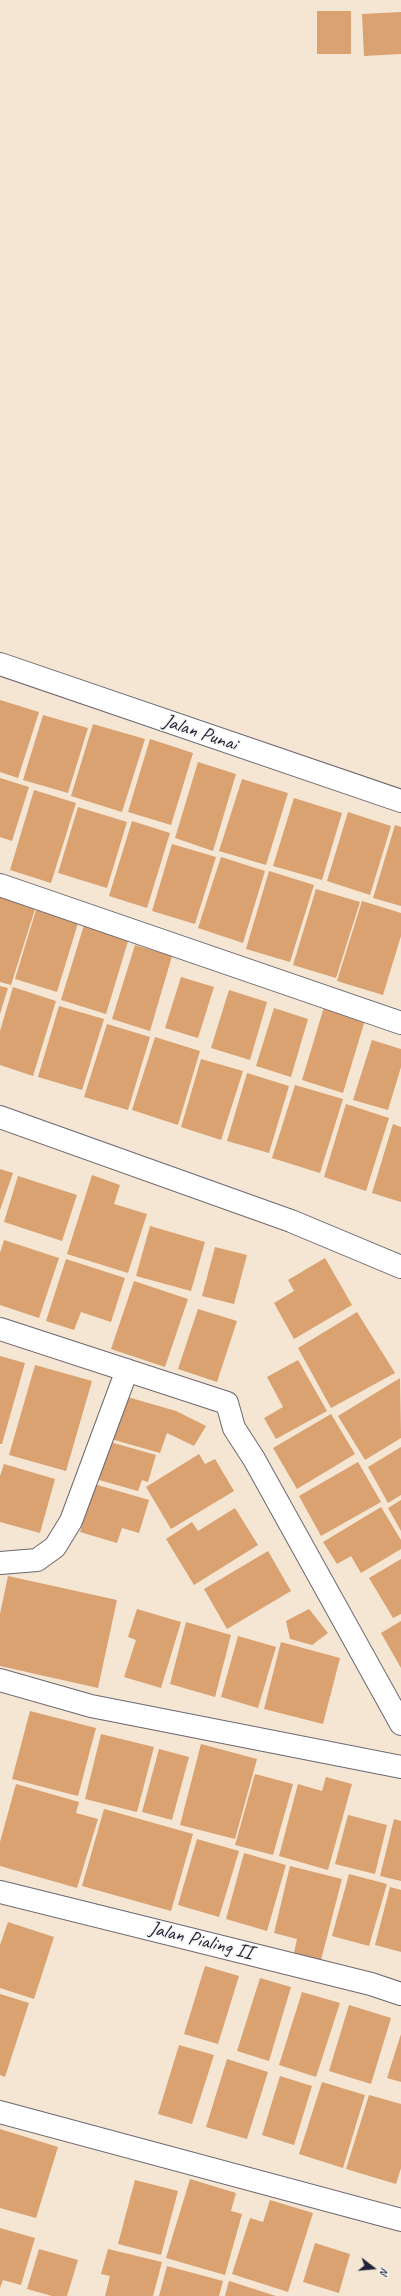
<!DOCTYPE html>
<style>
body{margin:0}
#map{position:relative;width:401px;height:2296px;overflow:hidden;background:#f4e6d3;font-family:Caveat,sans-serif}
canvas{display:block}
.north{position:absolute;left:353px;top:2248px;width:40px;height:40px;-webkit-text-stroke:3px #f6f6f2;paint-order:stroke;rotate:106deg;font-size:11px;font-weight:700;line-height:16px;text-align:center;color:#22223b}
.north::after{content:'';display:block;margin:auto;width:14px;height:18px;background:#22223b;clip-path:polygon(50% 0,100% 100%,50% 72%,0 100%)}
</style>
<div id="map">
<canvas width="401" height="2296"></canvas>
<div class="north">N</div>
</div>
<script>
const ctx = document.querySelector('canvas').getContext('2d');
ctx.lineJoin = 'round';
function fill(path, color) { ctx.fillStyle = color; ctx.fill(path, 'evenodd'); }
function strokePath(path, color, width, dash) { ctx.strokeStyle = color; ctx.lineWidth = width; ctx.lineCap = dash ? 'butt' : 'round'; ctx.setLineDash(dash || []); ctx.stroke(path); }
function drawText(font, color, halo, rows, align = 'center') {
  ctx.font = font + ' Caveat,sans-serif'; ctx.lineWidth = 3; ctx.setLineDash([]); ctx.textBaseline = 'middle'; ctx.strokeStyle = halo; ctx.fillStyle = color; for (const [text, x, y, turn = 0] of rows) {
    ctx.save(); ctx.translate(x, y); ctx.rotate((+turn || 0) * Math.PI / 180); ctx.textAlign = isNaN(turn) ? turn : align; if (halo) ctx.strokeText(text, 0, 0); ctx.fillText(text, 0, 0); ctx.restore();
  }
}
fill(new Path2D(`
 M317,11H351V54H317Z
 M401,12V54L364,56L362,14Z
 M0,700L39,712L18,778L0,772Z
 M43,715L88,728L68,793L23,780Z
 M93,724L145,739L122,812L71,796Z
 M150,739L193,753L171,825L128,812Z
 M198,762L236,774L213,851L175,838Z
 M0,778L29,787L12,841L0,837Z
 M242,779L288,793L266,865L219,851Z
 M34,790L76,803L51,883L10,870Z
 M294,798L342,813L322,880L273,866Z
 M78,807L127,822L107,888L58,873Z
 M348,812L391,826L370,895L327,881Z
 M132,821L170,833L147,908L109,896Z
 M395,825L401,827V906L373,898Z
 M172,844L216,857L195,924L152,911Z
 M221,857L265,871L243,943L198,928Z
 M269,871L314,885L290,962L246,949Z
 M316,889L360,902L336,978L293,965Z
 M0,895L36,906L11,985L0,982Z
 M362,901L401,913V936L383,995L337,981Z
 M36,910L78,923L57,992L15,979Z
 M84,925L129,938L106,1014L61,1000Z
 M135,945L172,956L150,1031L112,1019Z
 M181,977L214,987L198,1038L165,1028Z
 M0,986L8,988L0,1014Z
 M13,987L56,1001L33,1076L0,1065V1031Z
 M229,990L267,1002L250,1060L211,1048Z
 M59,1006L104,1019L82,1090L38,1077Z
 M324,1007L365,1020L343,1093L302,1080Z
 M274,1008L308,1019L291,1077L256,1066Z
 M107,1024L150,1037L128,1110L84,1097Z
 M155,1037L200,1051L178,1125L132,1110Z
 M372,1040L401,1049V1067L388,1110L353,1100Z
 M201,1059L243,1071L221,1140L181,1127Z
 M247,1073L289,1086L269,1153L227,1141Z
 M295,1085L343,1099L320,1173L272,1158Z
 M346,1104L389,1118L366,1191L324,1177Z
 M393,1124L401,1127V1202L372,1193Z
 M0,1169L13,1173L0,1210Z
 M92,1175L120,1185L114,1204L147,1214L128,1273L67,1254Z
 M18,1176L77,1195L62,1241L4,1222Z
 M150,1226L205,1242L191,1291L136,1276Z
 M4,1240L59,1258L39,1318L0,1305V1253Z
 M215,1247L247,1255L234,1304L202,1296Z
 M325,1258L352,1305L294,1339L274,1303L294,1291L288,1280Z
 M66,1259L125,1278L111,1322L81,1312L74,1330L46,1321Z
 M134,1281L188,1299L165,1367L111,1349Z
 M198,1309L237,1321L217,1382L178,1369Z
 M357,1312L395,1373L331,1408L298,1348Z
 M0,1356L25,1363L2,1444H0Z
 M298,1360L327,1411L276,1439L264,1418L283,1407L267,1377Z
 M35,1365L92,1381L66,1471L9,1455Z
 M400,1378L401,1438L365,1460L338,1416Z
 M124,1396L176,1411L206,1426L194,1446L167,1433L160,1453L111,1439Z
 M331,1414L355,1454L297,1489L273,1448Z
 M110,1442L156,1455L148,1482L142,1480L138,1491L99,1480Z
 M401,1447V1495L388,1503L368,1467Z
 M199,1454L205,1464L215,1459L234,1491L171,1529L146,1487Z
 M358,1462L381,1502L321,1536L299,1496Z
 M4,1464L55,1479L40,1533L0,1522V1476Z
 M94,1484L149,1500L139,1533L122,1528L117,1543L80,1532Z
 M401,1500V1531L388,1508Z
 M381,1507L401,1540V1549L361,1573L351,1556L337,1564L323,1542Z
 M235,1508L258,1545L194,1585L166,1539L192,1522L198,1531Z
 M268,1551L291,1591L227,1629L204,1589Z
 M401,1559V1614L393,1618L369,1578Z
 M8,1576L117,1600L98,1688L0,1666V1614Z
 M137,1609L181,1622L161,1688L124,1677L136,1640L128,1637Z
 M309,1609L328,1633L312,1645L290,1639L286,1621Z
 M401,1621V1668L381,1633Z
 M186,1622L231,1635L215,1697L170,1684Z
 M238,1636L276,1647L258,1708L221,1697Z
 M281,1642L340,1658L323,1724L264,1709Z
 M30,1711L96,1728L78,1796L12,1779Z
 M101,1734L154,1747L137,1812L85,1799Z
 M201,1744L257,1759L235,1839L180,1825Z
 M159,1749L189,1757L172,1820L142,1812Z
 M255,1774L293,1784L273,1855L235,1845Z
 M326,1777L352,1784L328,1870L279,1856L298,1784L322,1791Z
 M16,1784L79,1802L76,1813L98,1819L77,1888L0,1866V1842Z
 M104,1809L193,1834L171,1911L82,1886Z
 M348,1815L387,1825L375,1874L335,1864Z
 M394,1819L401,1821V1881L380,1876Z
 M197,1839L239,1851L219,1917L178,1905Z
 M244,1853L286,1865L267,1931L226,1919Z
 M290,1866L342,1879L321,1960L294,1953L297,1939L274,1933Z
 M349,1874L387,1884L369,1946L332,1936Z
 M390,1887L401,1890V1952L375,1945Z
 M8,1922L54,1937L34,1999L0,1988V1945Z
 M205,1966L239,1976L218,2044L184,2034Z
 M260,1978L291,1987L269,2061L237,2051Z
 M302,1992L340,2003L316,2077L279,2065Z
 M0,1994L29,2003L5,2077L0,2075Z
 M349,2005L391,2018L371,2084L329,2071Z
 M401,2034V2082L387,2078Z
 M179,2045L214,2055L192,2124L158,2114Z
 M227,2059L268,2072L247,2139L206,2127Z
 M280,2076L312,2086L294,2145L262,2135Z
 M322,2082L365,2095L343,2168L299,2154Z
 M369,2095L401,2104V2168L396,2184L346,2169Z
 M0,2129L58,2147L36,2218L0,2208Z
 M190,2179L236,2193L231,2211L242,2214L225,2275L166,2258Z
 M135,2180L178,2191L161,2255L118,2244Z
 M270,2200L313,2213L288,2292L232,2274L250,2218L263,2222Z
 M0,2228L35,2238L21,2285L3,2280L0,2288Z
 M315,2243L350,2254L339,2293L303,2282Z
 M39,2249L78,2260L67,2296H52L27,2289Z
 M108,2249L162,2262L153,2296H105L110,2276L101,2274Z
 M167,2266L223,2281L219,2296H159Z
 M229,2281L276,2296H225Z`), '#daa171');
const minor = new Path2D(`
 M0,664L401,801
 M0,885L401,1023
 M0,1117L291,1221L401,1267
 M0,1329L227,1403L234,1428L254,1459L401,1724
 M0,1563L37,1560L55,1547L71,1521L127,1370
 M0,1680L91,1706L401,1767
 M0,1892L371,1984L401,1994
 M0,2112L401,2220`);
strokePath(minor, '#6c6770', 24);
strokePath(minor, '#fff', 22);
drawText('20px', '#22223b', '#f6f6f2', [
 ["Jalan Punai",200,733,19],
 ["Jalan Pialing II",201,1941,14]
]);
</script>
